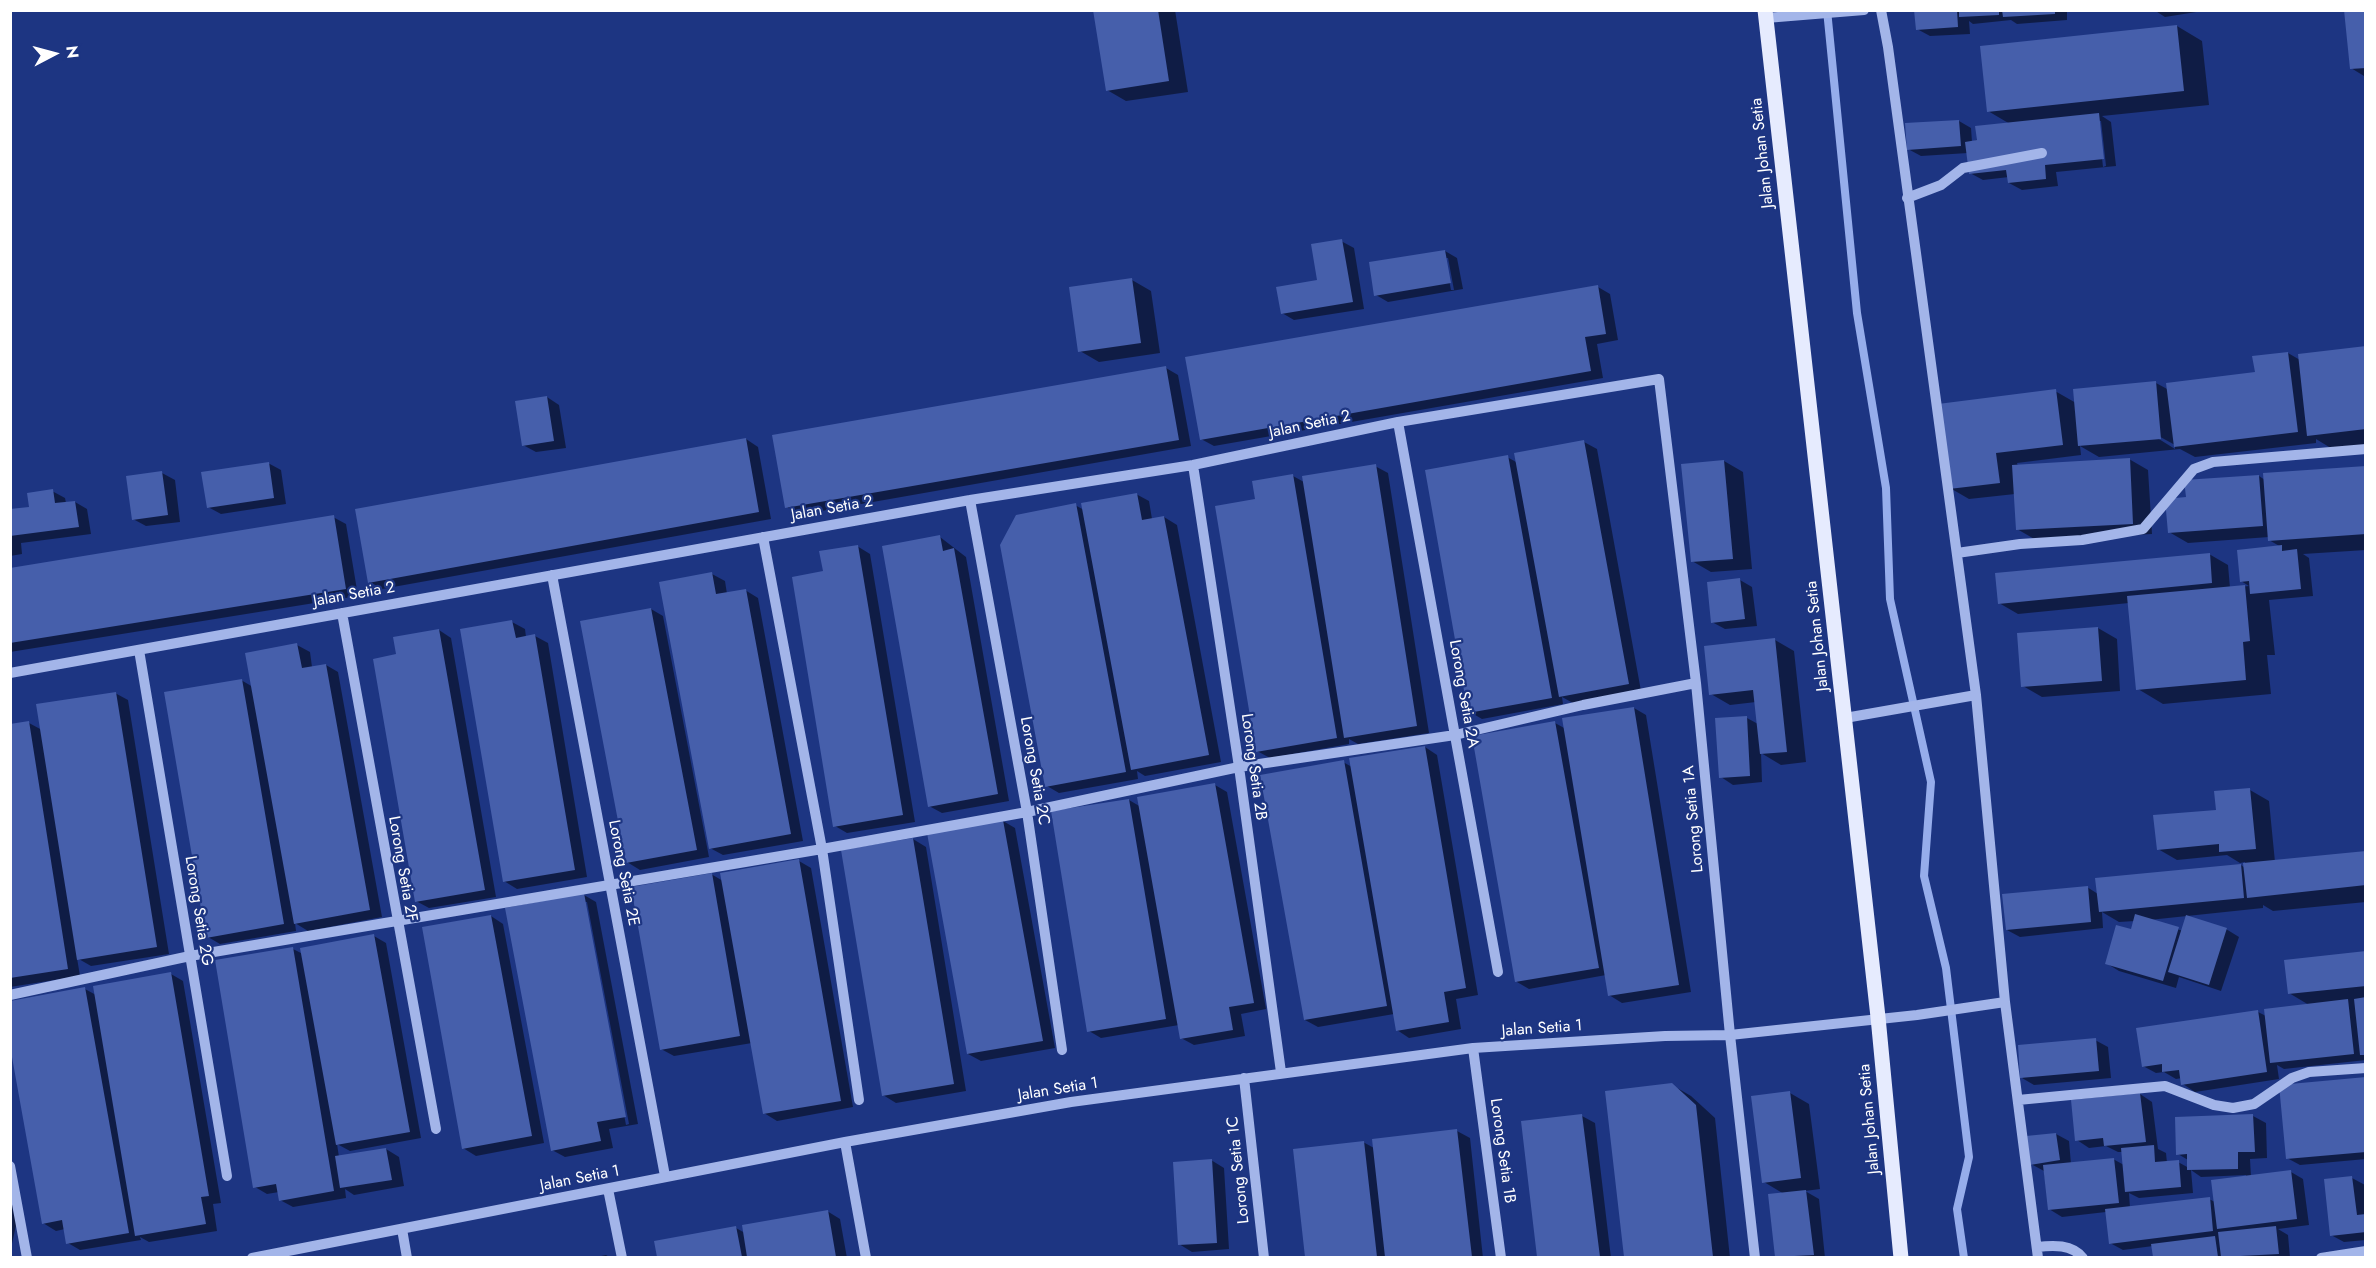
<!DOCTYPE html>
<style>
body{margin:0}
#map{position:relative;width:2376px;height:1268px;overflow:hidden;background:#1d3582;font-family:Jost,sans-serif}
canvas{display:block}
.frame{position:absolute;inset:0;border:12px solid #fff;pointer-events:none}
.north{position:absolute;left:24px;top:24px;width:60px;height:60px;-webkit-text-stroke:4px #1d3582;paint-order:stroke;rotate:84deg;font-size:16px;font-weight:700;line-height:24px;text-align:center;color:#fff}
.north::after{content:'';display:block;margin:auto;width:21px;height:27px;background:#fff;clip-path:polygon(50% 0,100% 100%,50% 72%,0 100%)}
</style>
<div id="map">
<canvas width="2376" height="1268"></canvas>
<div class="frame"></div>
<div class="north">N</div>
</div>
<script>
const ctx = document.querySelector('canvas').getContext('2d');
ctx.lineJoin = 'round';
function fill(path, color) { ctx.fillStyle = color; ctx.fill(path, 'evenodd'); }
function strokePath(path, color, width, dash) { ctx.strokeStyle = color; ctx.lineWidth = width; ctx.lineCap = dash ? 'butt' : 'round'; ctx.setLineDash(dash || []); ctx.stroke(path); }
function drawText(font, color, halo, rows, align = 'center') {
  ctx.font = font + ' Jost,sans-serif'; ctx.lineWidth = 4.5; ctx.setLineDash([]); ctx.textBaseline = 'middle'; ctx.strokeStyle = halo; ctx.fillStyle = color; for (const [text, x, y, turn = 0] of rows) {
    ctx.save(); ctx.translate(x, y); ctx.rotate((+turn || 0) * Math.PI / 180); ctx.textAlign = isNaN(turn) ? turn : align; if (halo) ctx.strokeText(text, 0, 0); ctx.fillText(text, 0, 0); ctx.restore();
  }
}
fill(new Path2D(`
 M1095,10H1175L1188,92L1126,101L1107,90Z
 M1916,10H2067V20L2017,24L2011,20L1973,24L1969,21L1970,34L1930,36L1917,29Z
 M2154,10H2209L2165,17Z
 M2366,10V75L2364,76L2351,68Z
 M2177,26L2202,41L2209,105L2102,116L2111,122L2116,166L2056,172L2058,186L2022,190L2009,183V177L1983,180L1970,173L1968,153L1921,156L1908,149L1959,121L1971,128L1972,142L2010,124L1988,111ZM2098,121H2101L2106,166L2103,167Z
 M1341,241L1354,248L1364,309L1294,320L1282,313L1319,281Z
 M1445,251L1457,258L1463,289L1388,302L1376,295ZM1445,258H1448L1454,290H1451Z
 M1132,280L1151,291L1160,353L1099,362L1080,351Z
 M1598,287L1610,294L1618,340L1597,344L1603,378L1214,446L1201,439Z
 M2366,347V446L2334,450L2316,439V443L2195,457L2180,449L2099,457L2080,446L2081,455L2017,463L2018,466L2129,459L2148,470L2152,534L2036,540L2017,529L2015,494L1969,499L1950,488L2055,391L2076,403L2156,383L2169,390L2256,374L2288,353L2300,360ZM2155,434L2175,445V449L2154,436Z
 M1166,368L1178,375L1191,446L799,515L787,507Z
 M547,397L559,405L566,448L536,452L523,445Z
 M746,439L758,447L771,519L382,589L370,582Z
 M1584,442L1597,449L1641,691L1573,703L1562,697L1563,704L1482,719L1470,712L1507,457L1518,463Z
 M1724,461L1743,472L1752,569L1711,572L1692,561Z
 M268,463L281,470L286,504L221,514L208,507Z
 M1375,466L1388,473L1429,733L1358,744L1349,739V744L1270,758L1257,751V500L1293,476L1304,482Z
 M2366,467V550L2303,554L2309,558L2313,596L2269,600L2275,655H2267L2271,694L2163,704L2138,689L2129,603L2018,614L1999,603L2209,554L2228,565L2230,588L2249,586L2241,581L2281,547L2269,540V537L2188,543L2169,532L2187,499L2259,476L2265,480Z
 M162,473L175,480L180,522L146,526L133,519Z
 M52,491L65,498L66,503L75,502L87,509L91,534L21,543L22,554L10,556V511L31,508Z
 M1136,494L1149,501L1152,519L1164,517L1177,525L1221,762L1145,776L1137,771L1138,779L1059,793L1047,786L1075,505L1084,510Z
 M333,517L346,524L358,596L10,652V569Z
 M940,537L966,557L1009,801L942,813L929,806Z
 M857,546L870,554L915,822L847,833L835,826L824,573Z
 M712,574L725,581L727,594L745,590L758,598L803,841L723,855L710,848Z
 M1740,580L1752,587L1757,626L1725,629L1712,622Z
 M651,609L663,616L709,857L640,870L627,862Z
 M512,622L525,629L526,637L535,636L548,643L587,877L517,889L504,881Z
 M2098,628L2117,639L2120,691L2042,697L2023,686Z
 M439,630L451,638L496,897L429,908L416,901L397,656Z
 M1775,640L1794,651L1806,762L1781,765L1761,753L1762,782L1733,785L1721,777L1747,718L1758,724L1756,702L1730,705L1711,694Z
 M297,645L310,652L312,667L326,665L338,672L382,917L308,931L295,923L296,931L220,944L208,937L241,680L253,687Z
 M115,693L128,700L169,954L91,966L77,958L80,976L10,987V725L29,723L42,730Z
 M1634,708L1646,715L1691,992L1622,1003L1609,995L1606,975L1529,989L1517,982L1555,723L1566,729Z
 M1425,747L1437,755L1478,995L1456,999L1461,1029L1409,1038L1397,1030L1394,1014L1318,1027L1305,1020L1343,762L1352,767Z
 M1215,785L1227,792L1266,1009L1241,1014L1245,1036L1194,1045L1181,1038L1179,1025L1101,1038L1089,1031L1129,800L1141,807Z
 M2250,790L2269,801L2275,862L2366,852V902L2273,911L2263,905V908L2149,920L2183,931L2226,929L2239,937L2221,991L2179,977L2176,988L2119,971L2106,963L2132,931L2135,921L2119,922L2102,912L2103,928L2020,937L2007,930L2087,887L2098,894L2241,865L2245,868V862L2240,863L2227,855L2177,860L2158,849Z
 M1003,821L1015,828L1055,1048L981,1061L968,1054Z
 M913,839L926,847L966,1091L896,1103L883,1095Z
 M799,861L811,868L853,1107L777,1121L764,1113L752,1043L674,1056L661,1049L711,874L723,881Z
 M584,895L596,902L638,1124L609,1129L613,1148L565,1157L552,1150ZM584,902H587L629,1124L626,1125Z
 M491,916L503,924L544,1143L476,1156L463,1148Z
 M374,936L386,943L421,1138L350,1151L337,1144L339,1157L386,1149L399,1157L404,1186L354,1195L345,1189L346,1198L293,1207L280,1200L279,1192L267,1194L255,1187L293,949L303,954Z
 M2366,953V1060L2284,1069L2277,1065L2279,1079L2195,1092L2183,1084L2182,1078L2176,1079L2164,1072L2156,1073L2143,1066L2258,1012L2266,1016L2309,1005L2289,993Z
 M171,974L183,981L221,1203L213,1204L217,1231L149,1242L140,1237L141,1240L80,1250L68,1243L65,1229L56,1231L43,1223L85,989L96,995Z
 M2095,1040L2108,1047L2111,1078L2034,1085L2022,1078Z
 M2366,1079V1159L2300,1165L2287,1158Z
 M1672,1085L1691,1096L1715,1118L1730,1258H1625L1607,1092Z
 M1790,1093L1809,1104L1820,1189L1805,1191L1819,1199L1825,1258H1777L1770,1196L1784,1194L1764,1182Z
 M2140,1094L2152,1102L2158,1149L2166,1153L2167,1163L2178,1162L2189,1168L2188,1160L2178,1154L2253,1116L2266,1123L2267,1158L2250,1159L2251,1177L2291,1172L2303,1179L2309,1225L2278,1229L2288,1235L2290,1258H2155L2153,1246L2123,1250L2110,1243L2106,1212L2062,1217L2049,1209L2044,1171L2031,1164L2056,1134L2069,1141L2071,1164L2113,1159L2124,1165L2123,1152H2118L2106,1146L2089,1148L2077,1140ZM2191,1170L2201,1177L2246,1175V1177L2215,1202L2209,1199L2130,1208L2129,1193L2139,1198L2193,1193Z
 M1582,1116L1595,1123L1611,1258H1539L1523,1123Z
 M1457,1131L1470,1138L1483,1258H1307L1294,1150L1363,1142L1374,1148Z
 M1211,1160L1224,1168L1229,1249L1192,1252L1179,1244Z
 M2352,1178L2365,1185L2366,1240L2344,1242L2331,1235Z
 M10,1201L20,1207L10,1253Z
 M827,1211L840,1219L847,1258H658L655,1242L736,1228L745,1233Z
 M606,1255L611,1258H592Z`), '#0007');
strokePath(new Path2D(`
 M1827,10L1857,313L1886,488L1890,599L1931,782L1924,876L1946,968L1969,1157L1957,1209L1964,1258`), '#96adeb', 8);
fill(new Path2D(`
 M1093,10H1158L1169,81L1106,91Z
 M1914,10H1957L1958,27L1916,30Z
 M1959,10H1999V15L1959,17Z
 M2002,10H2055V14L2003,17Z
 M2344,10H2366V68L2350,69Z
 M2177,25L2184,91L1987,112L1980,46Z
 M2099,113L2104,159L2045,165L2046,179L2008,183L2006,170L1969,174L1965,142L1977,140L1975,126Z
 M1959,120L1961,146L1907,150L1905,123Z
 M1342,239L1353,302L1281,314L1276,287L1317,280L1311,244Z
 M1445,250L1451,283L1374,296L1369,262Z
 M1132,278L1141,343L1078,352L1069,287Z
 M1598,285L1606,334L1585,337L1591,371L1200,440L1185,357Z
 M2366,346V429L2307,436L2298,354Z
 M2288,352L2298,432L2174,447L2166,383L2255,372L2252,356Z
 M1166,366L1179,440L785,508L772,435Z
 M2156,381L2161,439L2078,446L2073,389Z
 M2056,389L2063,445L1996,453L2000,483L1949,489L1938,404Z
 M547,396L554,441L522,446L515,401Z
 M746,438L759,512L368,583L355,509Z
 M1584,440L1629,684L1559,697L1514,453Z
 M1508,455L1552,698L1468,713L1425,470Z
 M2130,458L2133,524L2016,530L2012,465Z
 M1724,460L1733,559L1691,562L1681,464Z
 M269,462L274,498L207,508L201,472Z
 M1376,464L1417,726L1344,738L1302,476Z
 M2366,466V534L2268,541L2263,473Z
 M162,471L168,515L132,520L126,476Z
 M1293,474L1337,738L1256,752L1215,506L1255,499L1252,481Z
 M2259,475L2263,526L2168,533L2165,499L2186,497L2184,480Z
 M53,489L55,503L75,501L79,527L10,536V509L29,507L27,493Z
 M1137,493L1142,520L1164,516L1209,755L1131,770L1081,503Z
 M1076,503L1126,772L1045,787L1000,545L1016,515Z
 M334,515L346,589L10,643V568Z
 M940,535L943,551L954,548L998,794L928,807L882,546Z
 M858,545L903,815L833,827L792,577L823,571L819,551Z
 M2282,545V551L2297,549L2301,589L2250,594L2249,581L2240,582L2237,550Z
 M2210,553L2212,583L1998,604L1995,573Z
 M712,572L716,594L746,589L791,834L709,849L659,582Z
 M1740,578L1745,619L1711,623L1707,582Z
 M2245,585L2250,641L2243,642L2246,680L2136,690L2127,596Z
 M651,608L697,850L626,863L580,621Z
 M512,620L516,638L535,634L575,870L503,882L460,629Z
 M2098,627L2102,681L2021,687L2017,633Z
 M439,629L485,890L415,902L373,659L396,654L393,637Z
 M1775,638L1787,752L1760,754L1753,690L1709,695L1704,646Z
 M297,643L302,668L326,664L370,910L294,924L245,653Z
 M242,679L284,924L206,938L164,692Z
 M116,692L157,947L77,960L36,704Z
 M1634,707L1679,985L1608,996L1562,718Z
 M1747,716L1750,776L1719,778L1715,718Z
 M29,721L68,969L10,978V724Z
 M1555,721L1599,968L1515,982L1472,736Z
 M1425,746L1466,988L1444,992L1449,1022L1396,1031L1349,758Z
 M1344,760L1387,1006L1304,1020L1260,775Z
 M1215,783L1254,1003L1229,1007L1233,1030L1180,1039L1137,797Z
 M2250,788L2256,849L2219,852V844L2157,850L2153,815L2216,810L2214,791Z
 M1129,799L1166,1019L1087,1032L1051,811Z
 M1003,820L1043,1041L967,1054L927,833Z
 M913,838L954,1084L882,1096L841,850Z
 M2366,851V885L2247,898L2243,863Z
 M799,859L841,1101L763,1114L720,873Z
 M2241,864L2244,898L2099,912L2095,878Z
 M712,873L740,1036L660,1050L631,887Z
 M2088,886L2091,922L2006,930L2002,894Z
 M584,893L626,1117L597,1122L601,1141L551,1151L505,908Z
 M2135,914L2179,927L2163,981L2105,964L2116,925L2131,929Z
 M491,915L532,1136L462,1149L422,927Z
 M2186,915L2227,928L2209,985L2168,972Z
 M374,934L410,1132L336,1145L300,948Z
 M293,947L334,1191L279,1201L276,1184L253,1188L215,960Z
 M2366,951V986L2288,994L2284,960Z
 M171,972L209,1196L201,1197L206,1224L135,1236L93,986Z
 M85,987L129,1233L66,1244L62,1220L42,1224L10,1046V1001Z
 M2366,997V1055H2360L2354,999Z
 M2348,999L2354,1054L2270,1063L2264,1009Z
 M2258,1010L2267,1072L2181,1085L2179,1070L2162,1072V1064L2142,1067L2136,1028Z
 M2096,1038L2099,1071L2020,1078L2018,1045Z
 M2366,1077V1152L2286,1159L2279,1085Z
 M1672,1083L1696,1105L1713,1257H1624L1605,1091Z
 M1790,1091L1801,1178L1762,1183L1751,1096Z
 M2140,1093L2146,1142L2104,1146L2103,1138L2075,1141L2071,1100Z
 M1582,1114L1600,1257H1537L1521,1121Z
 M2253,1114L2255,1152H2238V1169L2187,1170V1154L2176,1155L2175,1117Z
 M1457,1129L1472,1257H1385L1372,1139Z
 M2056,1133L2060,1160L2030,1165L2026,1136Z
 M1364,1141L1377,1257H1305L1293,1149Z
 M2154,1145L2155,1162L2179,1160L2181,1187L2125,1192L2121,1148Z
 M386,1148L392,1180L340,1188L335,1156Z
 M2114,1158L2119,1203L2048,1210L2043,1165Z
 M1212,1159L1217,1243L1178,1245L1173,1162Z
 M2291,1170L2297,1219L2217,1229L2211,1180Z
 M2352,1176L2357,1215L2366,1214V1232L2330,1236L2324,1179Z
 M1806,1190L1814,1255L1775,1257L1768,1194Z
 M2210,1197L2213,1231L2109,1244L2105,1209Z
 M828,1210L836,1257H747L742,1225Z
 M736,1226L742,1257H657L654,1241Z
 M2276,1226L2279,1254L2221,1257L2218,1232Z
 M2215,1236L2218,1257H2153L2151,1244Z`), '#465fab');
strokePath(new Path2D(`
 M1881,10L1888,47L1976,695L2005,1002L2038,1258
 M1766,18L1864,10
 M1907,198L1941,185L1963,168L2042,153
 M1398,422L1498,972
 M1193,465L1239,767L1281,1072
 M970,500L1027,812L1062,1050
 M763,537L822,849L859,1100
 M1957,553L2020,544L2082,540L2143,529L2194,469L2213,462L2366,449
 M552,575L665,1176
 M342,613L436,1129
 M139,650L227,1176
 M10,673L970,500L1193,465L1398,422L1659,379L1696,683L1730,1035L1755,1258
 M1845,718L1976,695
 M10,995L190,956L822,849L1027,812L1239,767L1455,735L1583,705L1696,683
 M1473,1048L1501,1258
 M1244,1078L1264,1258
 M2018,1100L2165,1086L2214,1105L2233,1108L2254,1104L2292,1078L2309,1072L2366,1068
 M845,1142L866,1258
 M10,1166L27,1258
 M608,1189L622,1258
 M402,1229L407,1258
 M2037,1247C2053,1245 2072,1244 2083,1258
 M252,1258L845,1142L1071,1102L1473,1048L1665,1036L1730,1035L1917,1015L2005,1002
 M2321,1258L2366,1251`), '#a3b5e9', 10);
strokePath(new Path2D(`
 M1765,10L1878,1017L1901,1258`), '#e6ebfe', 15);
drawText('16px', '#fff', '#1d3582', [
 ["Jalan Johan Setia",1763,153,-96],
 ["Jalan Setia 2",1310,425,-12],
 ["Jalan Setia 2",832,509,-10],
 ["Jalan Setia 2",354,595,-10],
 ["Jalan Johan Setia",1818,636,-96],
 ["Lorong Setia 2A",1463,694,80],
 ["Lorong Setia 2B",1253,767,82],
 ["Lorong Setia 2C",1034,771,80],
 ["Lorong Setia 1A",1694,819,-95],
 ["Lorong Setia 2F",402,869,80],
 ["Lorong Setia 2E",623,873,79],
 ["Lorong Setia 2G",198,911,81],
 ["Jalan Setia 1",1542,1029,-4],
 ["Jalan Setia 1",1058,1090,-9],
 ["Jalan Johan Setia",1870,1119,-95],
 ["Lorong Setia 1B",1502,1151,82],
 ["Lorong Setia 1C",1239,1170,-96],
 ["Jalan Setia 1",580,1179,-11]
]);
</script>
